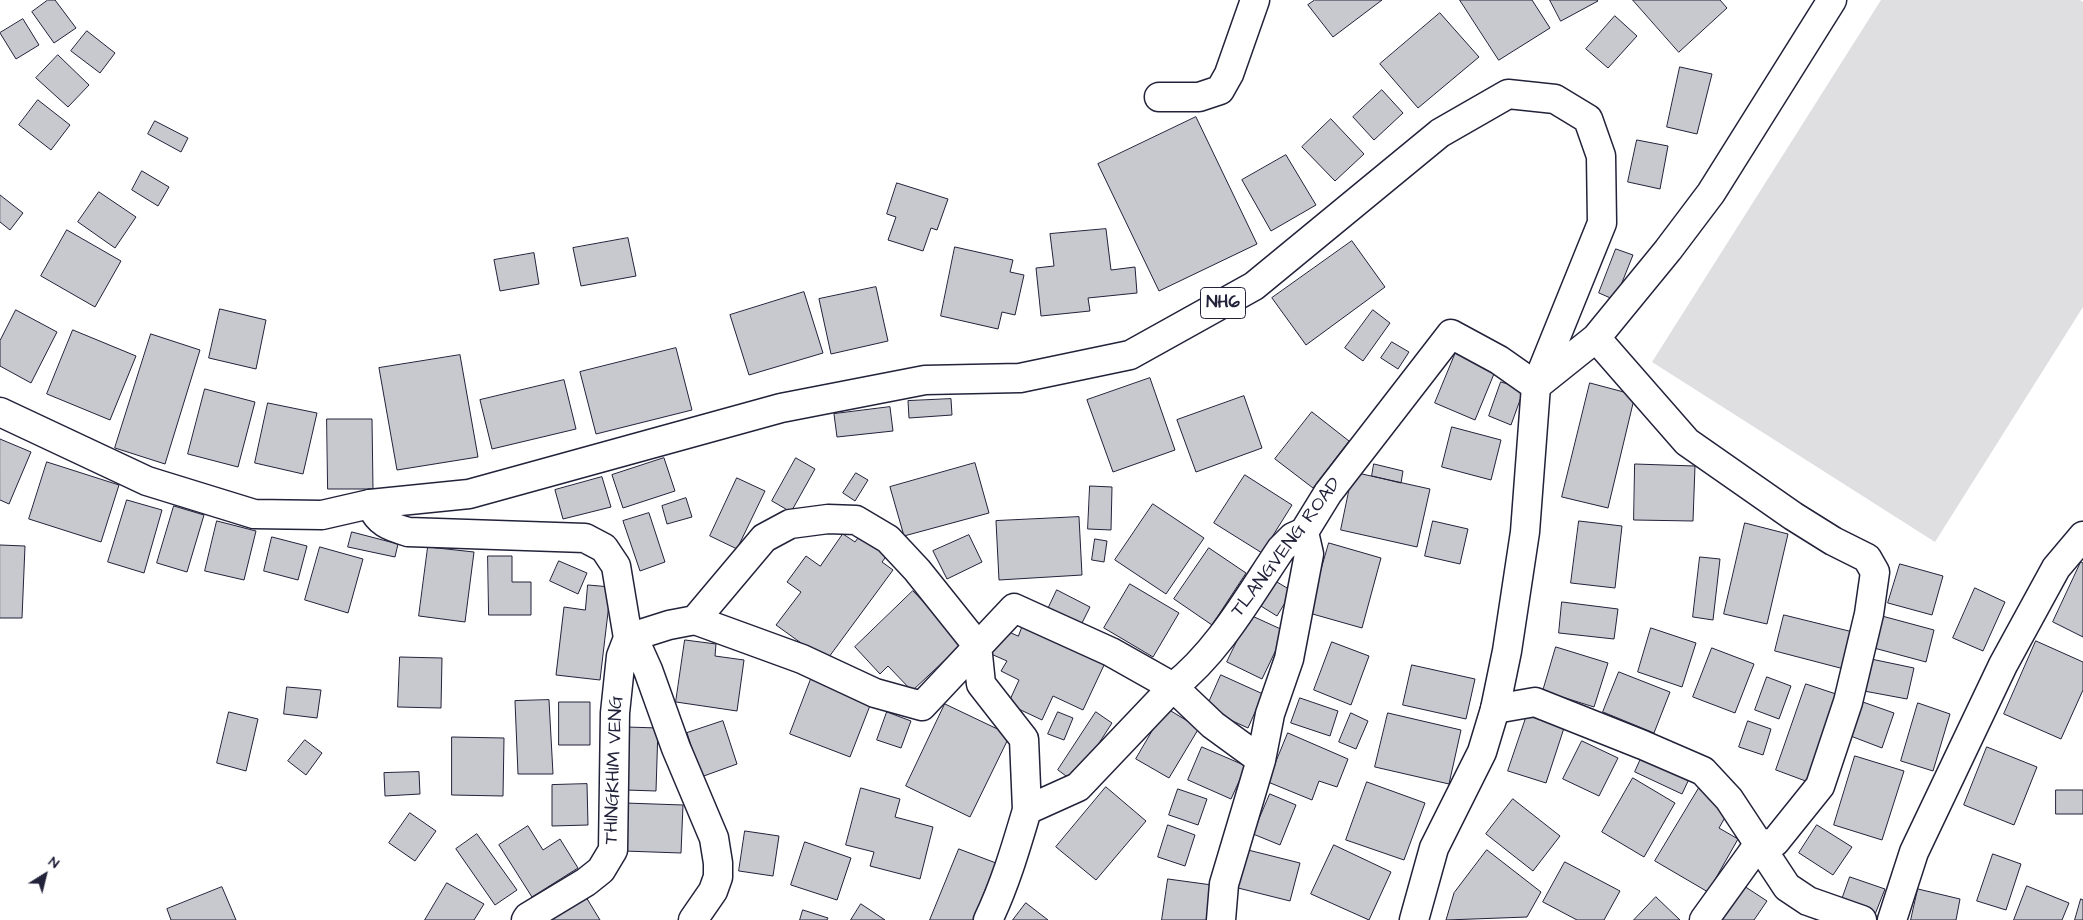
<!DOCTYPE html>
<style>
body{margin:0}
#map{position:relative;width:2083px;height:920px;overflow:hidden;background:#fff;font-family:"Architects Daughter",sans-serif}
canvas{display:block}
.north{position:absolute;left:20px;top:850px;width:50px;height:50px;-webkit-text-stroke:4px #fff;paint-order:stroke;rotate:36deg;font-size:14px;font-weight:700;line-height:20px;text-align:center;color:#22223b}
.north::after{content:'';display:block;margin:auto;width:18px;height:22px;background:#22223b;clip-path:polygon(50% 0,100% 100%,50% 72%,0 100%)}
</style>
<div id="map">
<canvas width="2083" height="920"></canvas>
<div class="north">N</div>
</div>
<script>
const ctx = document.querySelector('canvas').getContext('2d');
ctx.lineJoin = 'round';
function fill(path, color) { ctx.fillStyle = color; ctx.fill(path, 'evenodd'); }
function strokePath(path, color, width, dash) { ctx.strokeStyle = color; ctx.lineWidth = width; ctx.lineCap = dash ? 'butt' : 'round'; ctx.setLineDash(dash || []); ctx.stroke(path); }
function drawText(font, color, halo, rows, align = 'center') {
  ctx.font = font + ' "Architects Daughter",sans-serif'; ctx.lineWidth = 5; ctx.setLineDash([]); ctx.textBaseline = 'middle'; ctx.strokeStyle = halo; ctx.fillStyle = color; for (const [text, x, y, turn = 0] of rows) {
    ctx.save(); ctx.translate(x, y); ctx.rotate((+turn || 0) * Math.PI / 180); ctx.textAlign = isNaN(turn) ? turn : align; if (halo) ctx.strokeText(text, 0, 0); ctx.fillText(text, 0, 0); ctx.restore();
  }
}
fill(new Path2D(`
 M1881,0H2080L2083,2V307L1935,542L1652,362Z`), '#dfdfe2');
const building = new Path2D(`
 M48,0H55L76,28L54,43L32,12Z
 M1315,0H1382L1333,37L1308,5Z
 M1460,0H1532L1550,28L1499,60Z
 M1550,0H1597L1598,1L1561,21Z
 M1633,0H1720L1727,8L1679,52Z
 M1440,13L1479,57L1418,108L1380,64Z
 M1615,16L1637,36L1608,68L1586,49Z
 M23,19L39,45L16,59L0,33Z
 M87,31L115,53L100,73L71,51Z
 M58,55L89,85L68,107L36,78Z
 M1680,67L1712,74L1697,134L1667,127Z
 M1382,90L1403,113L1374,140L1353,117Z
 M38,100L70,125L51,150L19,125Z
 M1196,117L1257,244L1159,291L1098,164Z
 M1331,119L1364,154L1335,181L1302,147Z
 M155,121L188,138L181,152L148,134Z
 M1637,140L1668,146L1660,189L1628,182Z
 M1286,155L1316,205L1271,231L1242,180Z
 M142,171L169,187L158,206L132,190Z
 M897,183L948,199L937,230L931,228L923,251L888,240L896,217L887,214Z
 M99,192L136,217L115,248L78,222Z
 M0,195L23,213L10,230L0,222Z
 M1106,229L1111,270L1135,267L1137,293L1088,298L1090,311L1041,316L1036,268L1054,266L1050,234Z
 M67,230L121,261L95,307L41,276Z
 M628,238L636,276L581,286L573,248Z
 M1352,241L1385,287L1306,345L1272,298Z
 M955,247L1013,260L1010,272L1024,275L1015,315L1002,312L998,329L941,316Z
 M1616,249L1633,255L1615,300L1599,293Z
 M534,253L539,284L500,291L494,260Z
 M876,287L888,341L831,354L819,299Z
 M804,292L823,353L749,375L730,315Z
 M220,309L266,320L256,369L209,358Z
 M16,310L57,332L31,383L0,366V341Z
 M1373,310L1390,323L1363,361L1345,348Z
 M73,330L136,356L110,420L47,394Z
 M151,334L200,350L165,464L115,448Z
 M1392,342L1409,352L1398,369L1381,358Z
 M676,348L692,410L596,434L580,372Z
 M1456,352L1496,369L1475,420L1435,403Z
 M460,355L478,457L397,470L379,368Z
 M1150,378L1175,450L1113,472L1087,400Z
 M564,380L576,429L492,449L480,400Z
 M1501,382L1524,389L1511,425L1489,416Z
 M1590,383L1635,395L1608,508L1562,497Z
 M205,389L255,402L238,467L188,454Z
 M1244,396L1262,448L1196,472L1177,420Z
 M951,399L952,415L909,418L908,401Z
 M268,403L317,413L303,474L255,463Z
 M890,407L893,431L837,437L834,414Z
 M1312,412L1349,441L1313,488L1275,459Z
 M327,419H372L373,489H328Z
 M1452,427L1501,440L1491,480L1442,467Z
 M0,439L31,452L9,504L0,500Z
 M664,458L675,491L623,508L612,475Z
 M796,458L815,469L791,512L772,501Z
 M47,462L119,485L101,542L29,519Z
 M975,463L989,513L904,536L890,487Z
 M1374,464L1403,471L1401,483L1372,476Z
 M1635,464L1695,466L1693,521L1634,520Z
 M1353,472L1430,489L1417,547L1341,530Z
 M856,473L868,480L855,501L843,493Z
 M1245,475L1292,505L1262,553L1214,523Z
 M602,477L611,507L563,519L555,490Z
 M737,478L765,491L737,549L710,536Z
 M1090,486L1112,487L1111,530L1088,529Z
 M686,498L692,517L667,524L662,506Z
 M127,500L162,510L144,573L108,562Z
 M1153,504L1204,538L1166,594L1115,560Z
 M174,506L204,515L187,572L157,563Z
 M649,513L665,562L640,571L623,521Z
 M1079,517L1082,575L999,580L996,521Z
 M217,521L256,531L244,580L205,571Z
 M1433,521L1468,529L1460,564L1425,556Z
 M1579,521L1622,526L1615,588L1571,583Z
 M1745,523L1788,534L1767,624L1724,614Z
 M352,532L398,544L395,557L348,547Z
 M843,534L855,542L861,534L888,554L882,562L893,570L826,661L776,625L801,592L787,582L806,556L820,566Z
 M969,535L982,562L947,579L933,551Z
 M272,537L307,546L298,580L264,571Z
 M1095,539L1107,541L1104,562L1092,560Z
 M1329,543L1381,558L1362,628L1309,613Z
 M0,545L25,546L22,618H0Z
 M320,547L363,559L348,613L305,600Z
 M428,547L474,552L465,622L419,616Z
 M1209,548L1246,573L1212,625L1174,599Z
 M488,556H512V582H531V615H489Z
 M1700,557L1720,559L1713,620L1693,617Z
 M559,561L587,573L578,594L550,581Z
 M2081,562L2083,563V637L2053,622Z
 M1900,564L1943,576L1932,615L1888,603Z
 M1272,579L1292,591L1277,616L1256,603Z
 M1130,584L1179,613L1153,657L1104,628Z
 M588,585L611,587L600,680L556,675L564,607L585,610Z
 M1975,588L2005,602L1983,651L1953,638Z
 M1057,590L1090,607L1081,625L1048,609Z
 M913,591L963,643L912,691L888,666L880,674L855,647Z
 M1562,602L1618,609L1614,639L1559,633Z
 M1250,615L1285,631L1262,679L1227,662Z
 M1784,615L1853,632L1844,669L1775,651Z
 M1882,616L1934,630L1926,662L1874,648Z
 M1023,625L1105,663L1083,710L1053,696L1042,720L1008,704L1019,680L1001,671L1007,661L991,654L1002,629L1018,636Z
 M1651,628L1696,643L1682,687L1638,672Z
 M685,640L716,644L715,656L744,660L737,711L676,702Z
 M2036,641L2083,662V690L2061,739L2004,714Z
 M1332,642L1369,656L1351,705L1314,690Z
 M1556,647L1608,663L1594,707L1543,691Z
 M1712,648L1754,664L1735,713L1693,697Z
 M400,657L442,658L441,708L398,707Z
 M1871,659L1914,668L1907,699L1864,691Z
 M1412,665L1475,679L1466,719L1403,705Z
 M1619,672L1670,692L1654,733L1603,712Z
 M1221,675L1263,694L1248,728L1206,709Z
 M1767,677L1791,686L1779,719L1755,710Z
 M811,679L871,703L850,757L790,734Z
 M1806,684L1842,696L1811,783L1776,770Z
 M287,687L321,690L317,718L284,714Z
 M1300,698L1338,711L1330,736L1291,723Z
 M549,700L553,774H518L515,701Z
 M1860,701L1894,713L1882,748L1848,735Z
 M559,702H590V745H559Z
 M1918,703L1950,714L1933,771L1901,761Z
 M945,704L1010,735L970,817L906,786Z
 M1166,708L1199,728L1169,778L1136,759Z
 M229,712L258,719L246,771L217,763Z
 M887,712L911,721L901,748L877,740Z
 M1058,712L1073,718L1064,740L1048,734Z
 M1096,712L1112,723L1074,782L1058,770Z
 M1351,713L1368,721L1356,749L1339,742Z
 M1388,713L1461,730L1449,784L1375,767Z
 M1527,715L1564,728L1546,783L1508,771Z
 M723,721L737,764L701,777L687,733Z
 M1748,721L1771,729L1763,755L1739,747Z
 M627,727L658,728L656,791L626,790Z
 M1288,733L1348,759L1337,787L1319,781L1312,800L1268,782Z
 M452,737L504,738L503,796L452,795Z
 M305,740L322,753L306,775L288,761Z
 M1582,741L1618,758L1599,796L1563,779Z
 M1202,747L1246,766L1231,799L1188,780Z
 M1987,747L2037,767L2014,825L1964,805Z
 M1643,754L1690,777L1682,794L1635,772Z
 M1855,756L1904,771L1882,840L1834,825Z
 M419,772L420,794L385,796L384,773Z
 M1633,778L1675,803L1644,857L1602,832Z
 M1367,782L1425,803L1404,860L1346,840Z
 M587,784L588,825L552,826V785Z
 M1106,787L1146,821L1096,880L1056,847Z
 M861,788L900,799L895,817L933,827L920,879L870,866L874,852L846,845Z
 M1699,788L1731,807L1719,828L1738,839L1708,892L1655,861Z
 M1178,789L1207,799L1198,825L1169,815Z
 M2056,790H2083V814H2056Z
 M1270,794L1296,805L1280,845L1253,834Z
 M1513,799L1560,836L1533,871L1486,834Z
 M625,803L683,805L681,853L624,851Z
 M410,813L436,831L415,861L389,843Z
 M1168,825L1195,835L1185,866L1158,857Z
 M1817,825L1852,847L1833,875L1799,853Z
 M528,826L543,850L560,839L578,868L532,897L499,845Z
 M745,831L779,836L773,876L739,871Z
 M477,834L517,890L495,905L456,849Z
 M805,842L851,858L837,900L791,885Z
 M1334,845L1391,872L1369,920L1311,894Z
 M959,849L996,863L973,920H930Z
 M1248,850L1300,863L1290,901L1238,888Z
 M1487,850L1541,892L1527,917L1446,920L1454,893Z
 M1993,854L2021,864L2006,910L1977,901Z
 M1565,862L1620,891L1604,920H1577L1543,902Z
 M1850,877L1885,889L1874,917L1840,905Z
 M1168,879L1212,885L1207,920H1162Z
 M447,883L484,904L474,920H425Z
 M1741,884L1767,901L1754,920H1717Z
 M2027,886L2069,903L2062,920H2014Z
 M222,887L236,920H171L167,909Z
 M1918,889L1960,899L1956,920H1911Z
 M586,897L600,920H548Z
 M1656,897L1680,920H1634Z
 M2081,899L2083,900V920H2075Z
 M1026,903L1048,920H1013Z
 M861,904L885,920H851Z
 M803,910L828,918L827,920H800Z`);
fill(building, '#c8c8cf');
strokePath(building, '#22223b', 1);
const minor = new Path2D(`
 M1159,97H1199L1220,90L1229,74L1255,0
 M1596,338L1687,442L1793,516L1833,541L1867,558L1875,572L1869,614L1848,702L1820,786L1775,842L1758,845L1704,920
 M370,504C379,523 388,526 408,532L585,538L604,548L616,566L628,638L639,650L648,670L676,748L714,838L718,863V877L713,891L693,920
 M695,620L764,538L790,524L828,519L856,520L888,539L917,570L977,645L981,684L1024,739L1027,810
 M1495,709L1535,702L1643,745L1703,771L1729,799L1787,887L1808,901L1862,920
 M526,920L528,917L586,882L601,870L613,850L615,713L621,656L628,638L669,625L695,620L802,659L875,693L922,706L1014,608L1111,652L1173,687L1213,725L1261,760
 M988,920C1005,885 1016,847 1027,810L1078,787L1173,687C1219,651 1249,596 1281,549L1293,537L1304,532L1328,493L1451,334L1499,360L1536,386L1596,338L1668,250L1711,193L1832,0
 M1221,920L1224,884L1261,760L1270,714L1289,659L1309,554L1304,532
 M1892,920L1914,852L2003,665L2056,568L2083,536`);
const trunk = new Path2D(`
 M0,412L147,481L254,514L322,515L370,504L469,494L781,408L925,380L1020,378L1130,355L1254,286L1440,133L1508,94L1555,99L1588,119L1601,156L1602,223L1536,386L1525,532L1507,651L1495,709L1482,752L1434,848L1414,920`);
strokePath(minor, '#22223b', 31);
strokePath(trunk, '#22223b', 31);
strokePath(minor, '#fff', 28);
strokePath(trunk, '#fff', 28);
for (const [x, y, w] of [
 [1223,303,45]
]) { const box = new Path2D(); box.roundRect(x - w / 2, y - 15.5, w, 31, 4); ctx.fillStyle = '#fff'; ctx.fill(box); strokePath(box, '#22223b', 1); }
drawText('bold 18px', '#22223b', null, [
 ["NH6",1223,303]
]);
drawText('19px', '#22223b', '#fff', [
 ["TLANGVENG ROAD",1287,548,-53],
 ["THINGKHIM VENG",615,770,-88]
]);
</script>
